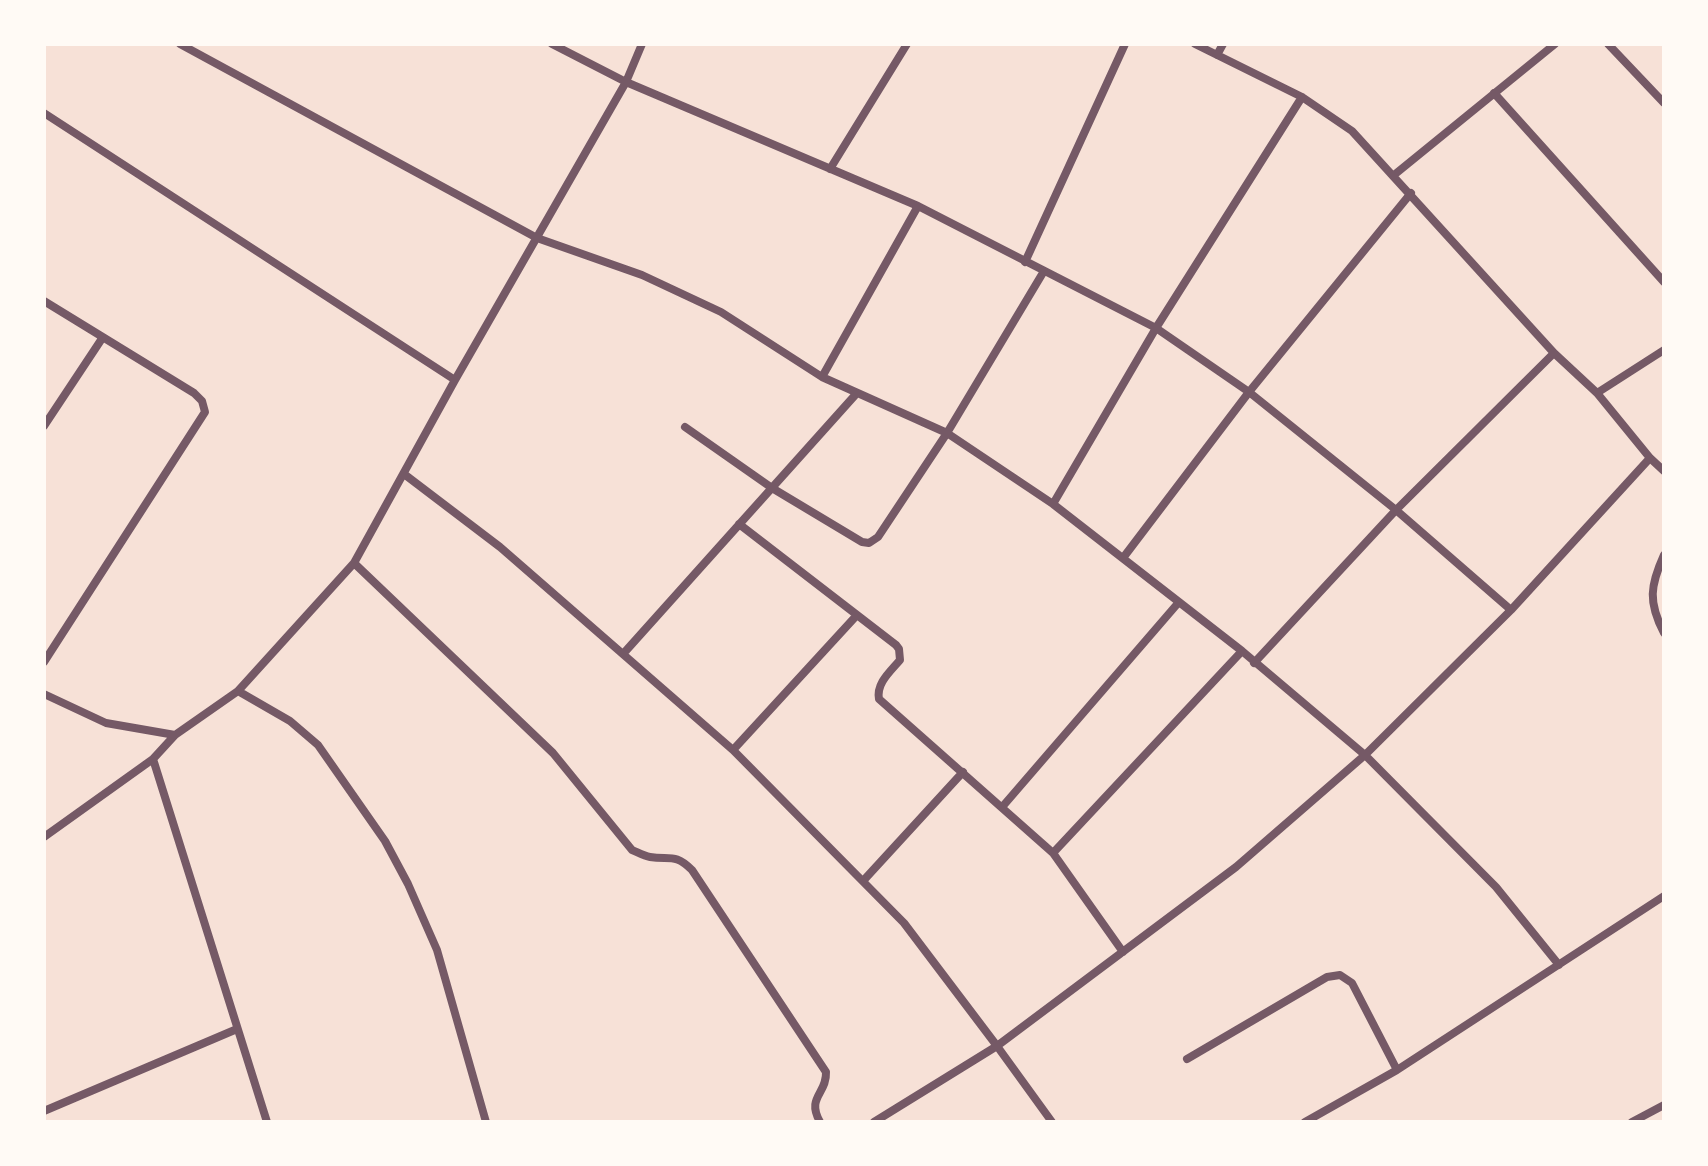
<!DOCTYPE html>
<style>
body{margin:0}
#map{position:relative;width:1708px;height:1166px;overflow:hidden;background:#f7e1d7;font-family:"Open Sans",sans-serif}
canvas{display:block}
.frame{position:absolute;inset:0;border:46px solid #fffaf5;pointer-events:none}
</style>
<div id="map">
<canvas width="1708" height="1166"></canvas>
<div class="frame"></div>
</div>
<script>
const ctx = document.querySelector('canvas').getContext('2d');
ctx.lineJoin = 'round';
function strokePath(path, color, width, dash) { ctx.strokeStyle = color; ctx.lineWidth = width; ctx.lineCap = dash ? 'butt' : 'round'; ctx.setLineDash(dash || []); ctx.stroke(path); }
strokePath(new Path2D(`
 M180,44L537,238L642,275L721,312L822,377L947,433L1053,504L1242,651L1365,755L1496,887L1559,965
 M552,44L626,82L918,206
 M1195,44L1302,97L1352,131L1554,353L1597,393L1650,458L1664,471
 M1608,44L1664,103
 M1217,55L1223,44
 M1494,93L1664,282
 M44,113L455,380
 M830,169L907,44
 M1394,175L1555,44
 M1025,262L1125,44
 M44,301L194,393L202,401L205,412L44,662
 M822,377L918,206L1156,328L1249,392L1396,510L1511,610
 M1597,393L1664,350
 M44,426L103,337
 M685,427L772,488L862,542L869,543L878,537L947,433L1044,271
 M404,474L500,547L733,750L904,923L997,1046L1236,867L1365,755L1511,610L1650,458
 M1053,504L1156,328L1302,97
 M739,524L896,645L899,649L900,660C891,671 876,683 879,699L1053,853L1123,952
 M1664,555C1650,586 1648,602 1664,633
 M1123,558L1249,392L1411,193
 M354,563L553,753L632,850C637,852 644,856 650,857C670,860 675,853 692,870L826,1072C827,1094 806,1097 820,1122
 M623,654L857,393
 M1254,663L1396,510L1554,353
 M238,691L290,721L318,745L385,841L408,884L437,950L486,1122
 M44,694L106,723L175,735L238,691L354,563L455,380L626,82L642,44
 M175,735L153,759L267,1122
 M733,750L857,615
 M1003,806L1179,602
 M44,837L153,759
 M1053,853L1242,651
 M863,881L963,772
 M1187,1059L1327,977L1340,975L1352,983L1397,1070
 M44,1111L237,1029
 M874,1122L997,1046L1052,1122
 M1305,1122L1397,1070L1664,896
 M1632,1122L1664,1105`), '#755966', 8);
</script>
